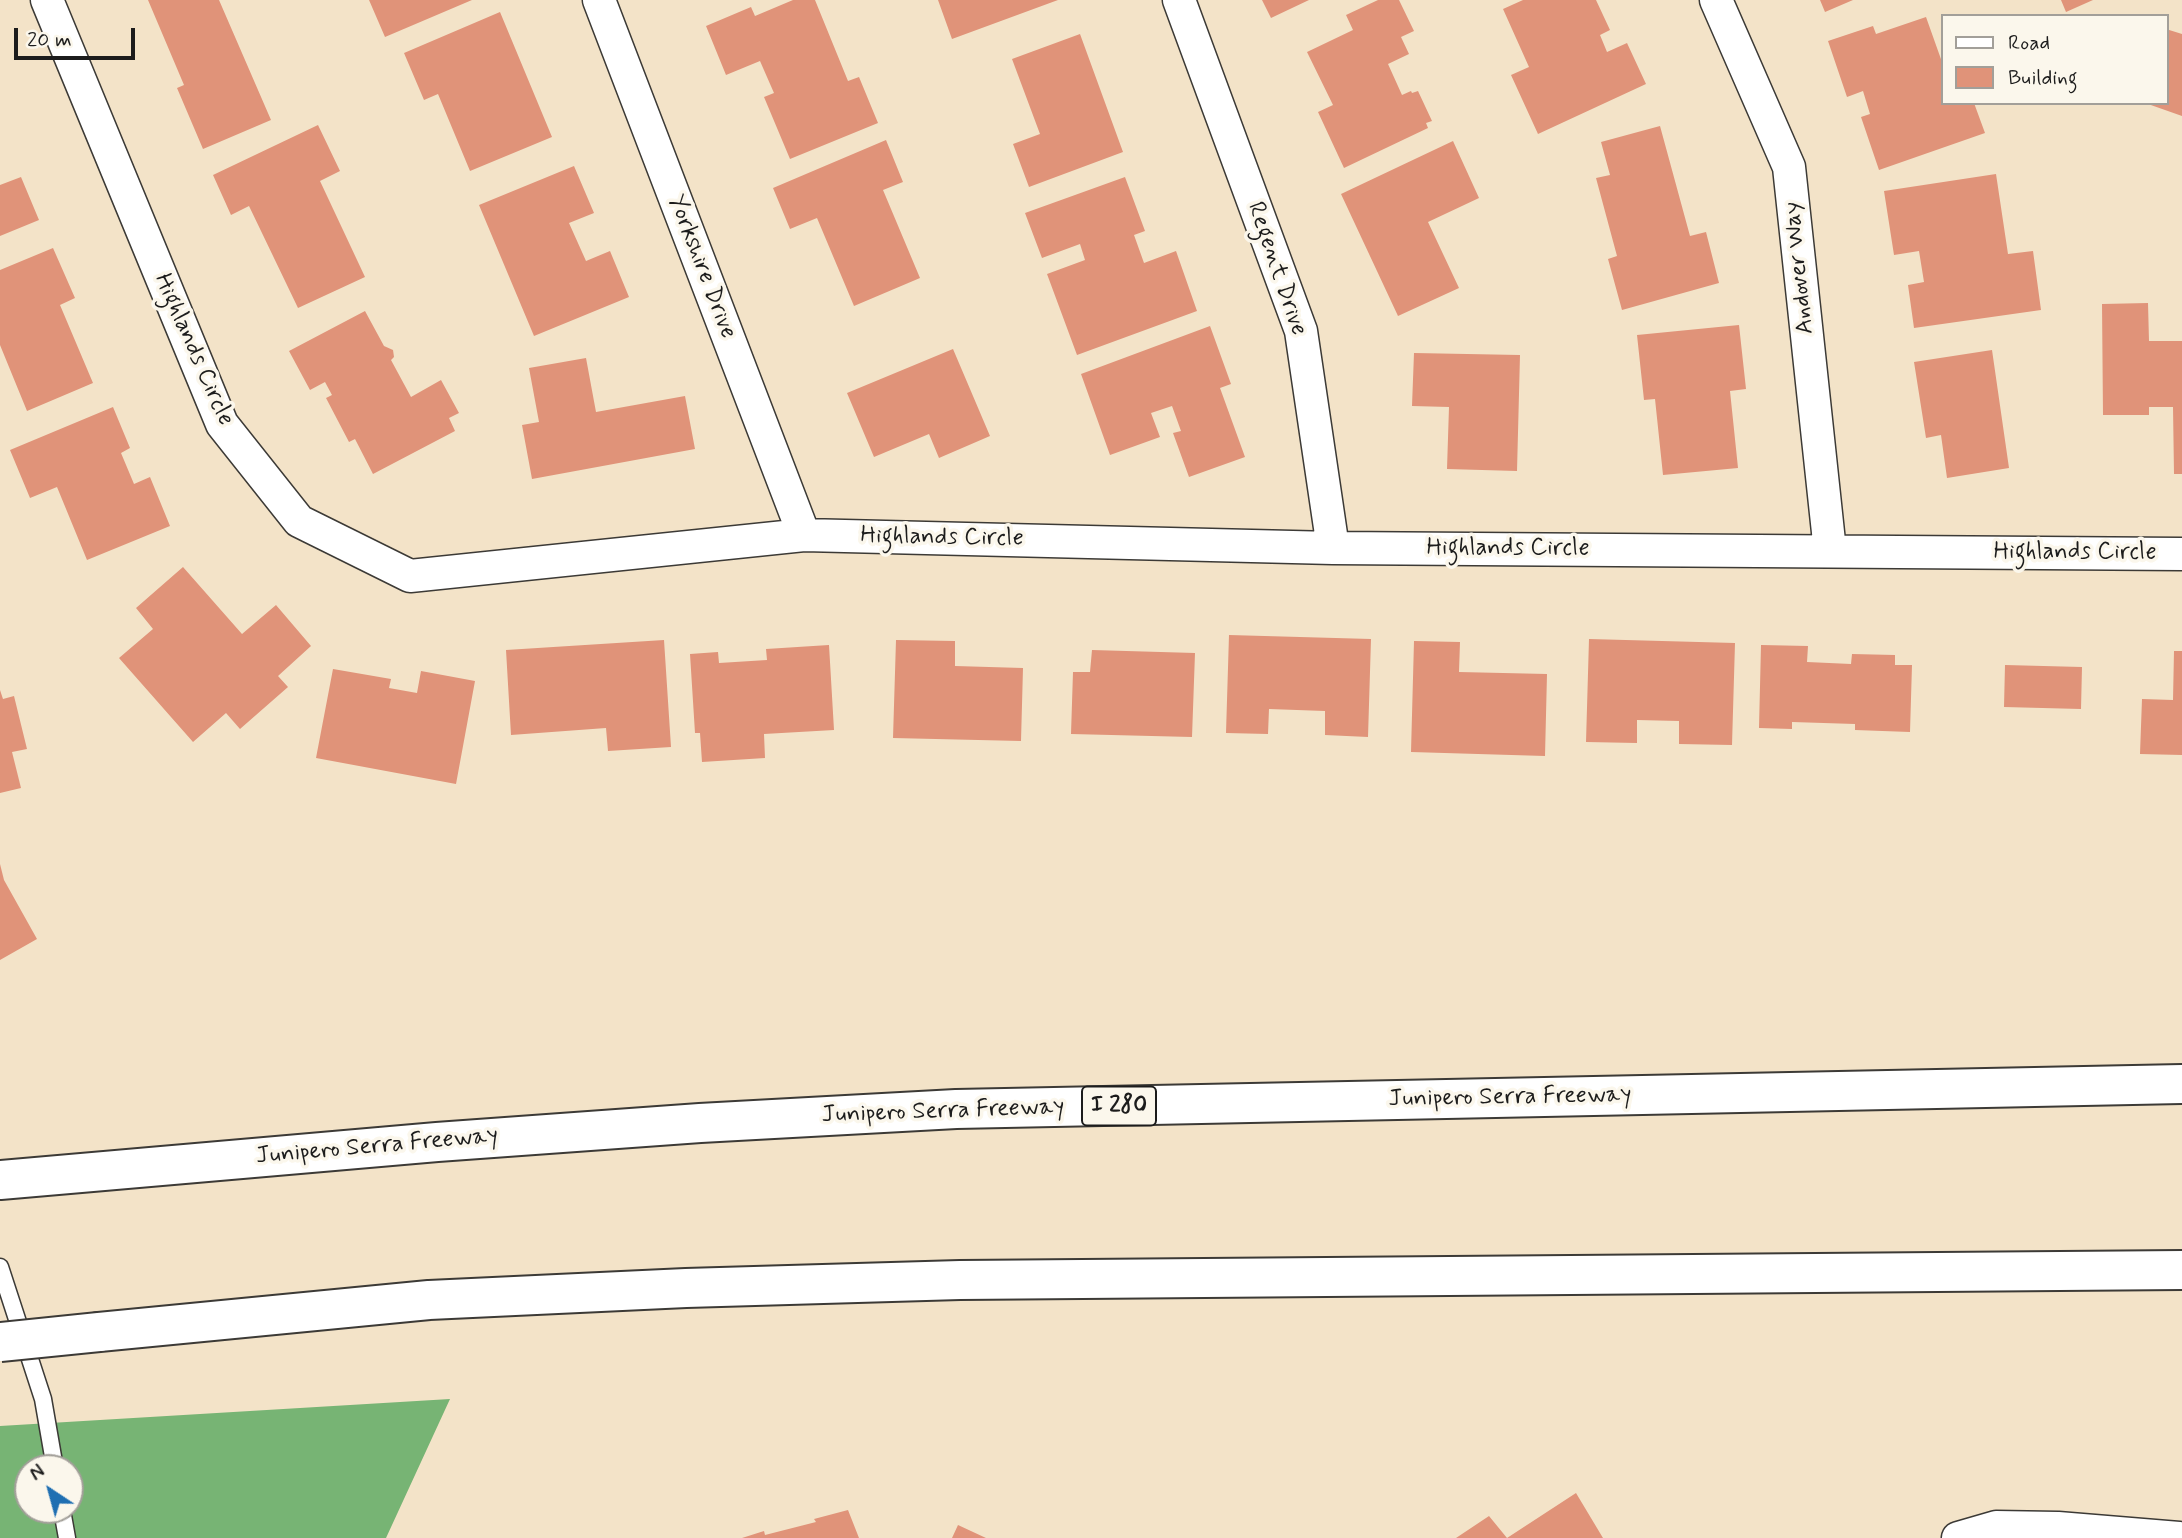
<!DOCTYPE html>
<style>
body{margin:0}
#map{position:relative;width:2182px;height:1538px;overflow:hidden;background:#f3e3c8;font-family:Mynerve,sans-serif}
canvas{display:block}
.legend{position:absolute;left:1941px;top:14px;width:228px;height:91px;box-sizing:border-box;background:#fbf7ec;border:2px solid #a29f99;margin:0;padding:9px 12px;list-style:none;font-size:21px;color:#1c1c1c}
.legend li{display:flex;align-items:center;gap:14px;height:35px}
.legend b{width:35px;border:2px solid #a29f99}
.north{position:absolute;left:14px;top:1454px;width:70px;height:70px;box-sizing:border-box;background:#fbf7ec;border:2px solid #a29f99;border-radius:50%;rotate:324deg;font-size:19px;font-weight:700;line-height:28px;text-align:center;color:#1c1c1c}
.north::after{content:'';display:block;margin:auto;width:24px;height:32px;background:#1f6fb2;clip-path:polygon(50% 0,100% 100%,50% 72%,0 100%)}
.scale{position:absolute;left:14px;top:28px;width:121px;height:32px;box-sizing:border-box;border:4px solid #1c1c1c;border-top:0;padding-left:9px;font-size:21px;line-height:24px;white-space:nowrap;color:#1c1c1c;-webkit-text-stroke:5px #fbf7ec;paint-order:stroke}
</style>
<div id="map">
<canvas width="2182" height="1538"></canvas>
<ul class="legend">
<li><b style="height:9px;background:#fff"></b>Road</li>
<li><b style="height:19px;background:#e09379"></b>Building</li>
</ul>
<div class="north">N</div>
<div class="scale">20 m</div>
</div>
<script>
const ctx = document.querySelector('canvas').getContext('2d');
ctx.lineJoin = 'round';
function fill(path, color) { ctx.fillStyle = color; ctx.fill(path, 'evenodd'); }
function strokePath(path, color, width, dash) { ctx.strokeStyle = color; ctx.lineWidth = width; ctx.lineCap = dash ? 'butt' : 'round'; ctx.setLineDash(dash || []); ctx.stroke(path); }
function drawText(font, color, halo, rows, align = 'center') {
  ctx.font = font + ' Mynerve,sans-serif'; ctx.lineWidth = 7; ctx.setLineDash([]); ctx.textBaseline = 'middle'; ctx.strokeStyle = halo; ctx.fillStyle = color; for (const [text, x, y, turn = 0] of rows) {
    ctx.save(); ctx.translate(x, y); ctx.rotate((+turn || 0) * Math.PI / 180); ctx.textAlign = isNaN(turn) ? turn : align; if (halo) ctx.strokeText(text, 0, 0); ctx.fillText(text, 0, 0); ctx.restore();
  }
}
fill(new Path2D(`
 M450,1399L386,1538H0V1426ZM28,1468H70V1510H28Z`), '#77b474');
fill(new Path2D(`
 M148,0H219L271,120L203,149L177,88L184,85Z
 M369,0H472L385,37Z
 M793,0H815L848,81L859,77L878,123L790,159L764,97L774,93L760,61L726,75L706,26L751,7L755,16Z
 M938,0H1058L952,39Z
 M1262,0H1309L1271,18Z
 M1378,0H1399L1414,31L1401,37L1409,54L1388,64L1402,95L1411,91L1412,93L1418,91L1432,121L1426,123L1428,128L1344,168L1318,112L1333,105L1307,52L1353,30L1346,15Z
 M1523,0H1596L1610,30L1600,35L1607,52L1627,43L1646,84L1538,134L1511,75L1529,67L1503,9Z
 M1820,0H1853L1825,12Z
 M2061,0H2093L2066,12Z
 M500,12L552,137L470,171L438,94L424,100L404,53Z
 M1926,17L1942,62V103H1974L1985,133L1879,170L1861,117L1870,114L1863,91L1847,97L1828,41L1873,26L1876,34Z
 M2166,29L2182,34V116L2148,104L2166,103Z
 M1080,34L1123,152L1029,187L1013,144L1040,134L1012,59Z
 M318,125L340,171L320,181L365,277L298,308L249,206L231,215L213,175Z
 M1660,126L1690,236L1706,232L1719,283L1622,310L1608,259L1617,256L1596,178L1610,175L1601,142Z
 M886,140L903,182L883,190L920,278L854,306L817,218L790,229L773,188Z
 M1453,141L1479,198L1428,222L1459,288L1398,316L1341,194Z
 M574,166L594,213L569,223L586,261L610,251L629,297L534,336L479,205Z
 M1996,174L2008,254L2033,251L2041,310L1914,328L1908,285L1924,282L1919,251L1894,255L1884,191Z
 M21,177L39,220L0,236V185Z
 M1125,177L1145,231L1134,235L1144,263L1176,251L1197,311L1077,355L1047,274L1085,260L1080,244L1042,258L1025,213Z
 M53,248L75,298L60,305L93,383L27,411L0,345V270Z
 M2148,303L2149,341H2182V474H2174L2173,407H2149V415H2103L2102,304Z
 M365,311L384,346L393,350L394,357L391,360L411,397L441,380L459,413L449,418L455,431L373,474L355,439L349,442L326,398L332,395L325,382L310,390L289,351Z
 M1739,325L1746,389L1730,391L1738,468L1663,475L1655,399L1644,400L1637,335Z
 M1210,326L1231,384L1220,388L1245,457L1189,477L1173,433L1181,431L1172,406L1151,413L1160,437L1110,455L1081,374Z
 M953,349L990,436L939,458L929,434L874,457L847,393Z
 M1992,350L2009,468L1947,478L1941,435L1926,438L1914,362Z
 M1414,353L1520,355L1517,471L1447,469L1449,407L1412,406Z
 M586,358L596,412L685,396L695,449L532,479L522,425L539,422L529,368Z
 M113,407L130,448L121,453L134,484L150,477L170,526L87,560L57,487L30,498L10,450Z
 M183,567L242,634L276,605L311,646L278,676L288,687L240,729L226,713L193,742L119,658L153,629L136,608Z
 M1229,635L1371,639L1368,737L1325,735V711L1269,709L1268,734L1226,733Z
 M1589,639L1735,643L1732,745L1679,744V721L1637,720V743L1586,742Z
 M664,640L671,747L608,751L606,728L511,735L506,650Z
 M896,640L955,641V666L1023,668L1021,741L893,738Z
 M1414,641L1460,642L1459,672L1547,674L1545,756L1411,752Z
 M829,645L834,730L764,734L765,758L702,762L700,733H695L690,654L718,652L719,663L767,660L766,649Z
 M1761,645L1808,646L1807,662L1851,664L1852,654L1895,655V665H1912L1910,732L1855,730V724L1792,722V729L1759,728Z
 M1092,650L1195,653L1192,737L1071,734L1073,672H1090Z
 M2174,651H2182V755L2140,754L2142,699L2173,700Z
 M2005,665L2082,667L2081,709L2004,707Z
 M333,669L391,679L389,688L417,693L421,671L475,681L456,784L316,758Z
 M0,690L3,699L14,696L27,749L12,752L21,788L0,793Z
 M0,864L4,880L37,939L0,960Z
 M1576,1493L1603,1538H1507Z
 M848,1510L859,1538H742L764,1531L765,1535L816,1522L814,1519Z
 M1489,1516L1507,1538H1456Z
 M958,1525L986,1538H952Z`), '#e09379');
const lane = new Path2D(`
 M0,1267L43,1399L55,1468
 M62,1510L67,1538`);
const street = new Path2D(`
 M47,0L222,424L299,521L410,576L804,535L1333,548L2182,554
 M599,0L804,535
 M1179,0L1301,331L1333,548
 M1716,0L1789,167L1830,551
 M1958,1538L1996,1527L2058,1528L2179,1538`);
const highway = new Path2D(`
 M0,1180L437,1142L700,1123L956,1109L2182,1084
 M99,1332L429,1300L686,1288L960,1280L2182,1270`);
strokePath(lane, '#3c3a36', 19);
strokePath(street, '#3c3a36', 35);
strokePath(highway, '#3c3a36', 42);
strokePath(lane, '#fff', 16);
strokePath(street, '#fff', 32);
strokePath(highway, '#fff', 38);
const highwayBridge = new Path2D(`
 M0,1342L99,1332`);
strokePath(highwayBridge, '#3c3a36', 42, []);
strokePath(highwayBridge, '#fff', 38);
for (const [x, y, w] of [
 [1119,1106,74]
]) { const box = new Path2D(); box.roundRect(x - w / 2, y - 19.5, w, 39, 5); ctx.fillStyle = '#fbf7ec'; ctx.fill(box); strokePath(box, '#1c1c1c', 2); }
drawText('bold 23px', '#1c1c1c', null, [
 ["I 280",1119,1106]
]);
drawText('24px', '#1c1c1c', '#fbf7ec', [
 ["Yorkshire Drive",701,267,69],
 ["Andover Way",1800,268,-96],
 ["Regent Drive",1276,269,71],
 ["Highlands Circle",193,350,66],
 ["Highlands Circle",942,538,1],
 ["Highlands Circle",1508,549],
 ["Highlands Circle",2075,553],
 ["Junipero Serra Freeway",1510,1098,-1],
 ["Junipero Serra Freeway",943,1112,-2],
 ["Junipero Serra Freeway",377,1147,-5]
]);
</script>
